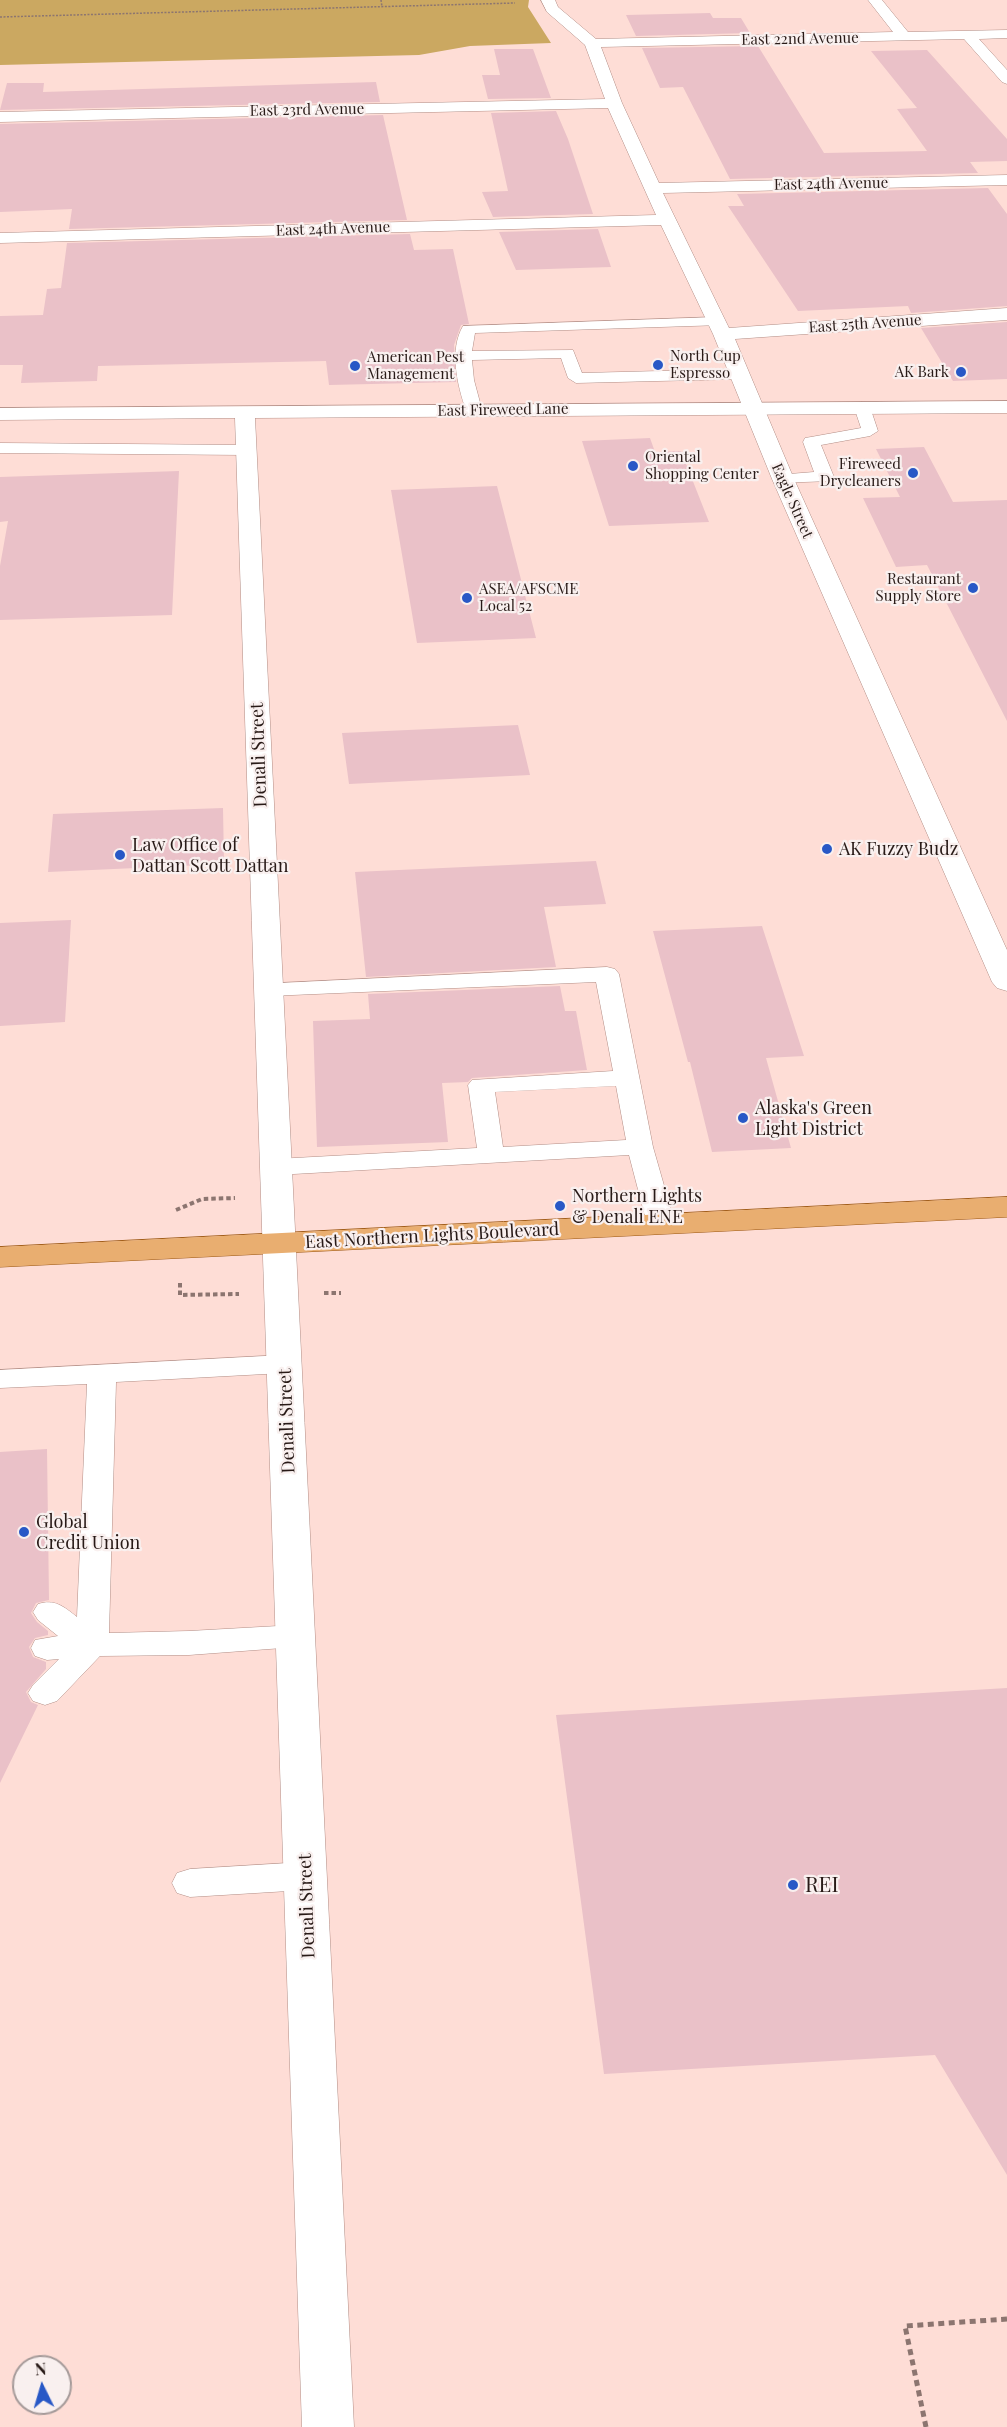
<!DOCTYPE html>
<style>
body{margin:0}
#map{position:relative;width:1007px;height:2427px;overflow:hidden;background:#feddd6;font-family:"Playfair Display",serif}
canvas{display:block}
.north{position:absolute;left:12px;top:2355px;width:60px;height:60px;box-sizing:border-box;background:#f9f0ef;border:2px solid #a59a99;border-radius:50%;rotate:355deg;font-size:16px;font-weight:700;line-height:24px;text-align:center;color:#281a17}
.north::after{content:'';display:block;margin:auto;width:21px;height:27px;background:#2858c6;clip-path:polygon(50% 0,100% 100%,50% 72%,0 100%)}
</style>
<div id="map">
<canvas width="1007" height="2427"></canvas>
<div class="north">N</div>
</div>
<script>
const ctx = document.querySelector('canvas').getContext('2d');
ctx.lineJoin = 'round';
function fill(path, color) { ctx.fillStyle = color; ctx.fill(path, 'evenodd'); }
function strokePath(path, color, width, dash) { ctx.strokeStyle = color; ctx.lineWidth = width; ctx.lineCap = dash ? 'butt' : 'round'; ctx.setLineDash(dash || []); ctx.stroke(path); }
function drawText(font, color, halo, rows, align = 'center') {
  ctx.font = font + ' "Playfair Display",serif'; ctx.lineWidth = 4.5; ctx.setLineDash([]); ctx.textBaseline = 'middle'; ctx.strokeStyle = halo; ctx.fillStyle = color; for (const [text, x, y, turn = 0] of rows) {
    ctx.save(); ctx.translate(x, y); ctx.rotate((+turn || 0) * Math.PI / 180); ctx.textAlign = isNaN(turn) ? turn : align; if (halo) ctx.strokeText(text, 0, 0); ctx.fillText(text, 0, 0); ctx.restore();
  }
}
fill(new Path2D(`
 M0,0H529L528,7L551,43L470,46L419,55L0,65Z`), '#cba861');
fill(new Path2D(`
 M710,13L713,18H741L750,33L636,36L626,15Z
 M758,46L824,153L927,151L897,109L917,108L871,51L927,50L1007,139V161L970,162L978,173L730,179L683,87L660,88L642,48Z
 M494,49H533L551,98L488,99L482,75H500Z
 M376,82L380,102L0,110L7,83H44L43,92Z
 M556,111L568,139L593,214L493,217L482,192L508,191L491,113Z
 M383,115L407,220L69,229L72,209L0,212V124Z
 M988,188L1007,214V306L911,313L908,306L798,311L728,206H744L737,194Z
 M598,229L611,267L516,270L499,232Z
 M410,234L414,250L453,249L469,324L461,325L454,345L456,382L329,385L326,361L98,366L97,381L21,383L23,365H0V316L43,315L47,289L61,288L67,243Z
 M1007,322V379L953,381L921,328Z
 M650,438L655,452L681,451L709,522L609,526L582,441Z
 M924,447L953,502L1007,500V721L927,565L896,567L863,498L900,497L876,449Z
 M179,471L172,615L0,620V566L8,521L0,522V477Z
 M497,486L536,638L417,643L391,490Z
 M518,725L530,775L349,784L342,733Z
 M223,808L224,864L48,872L53,814Z
 M596,861L606,904L544,907L556,967L366,977L355,872Z
 M71,920L65,1022L0,1026V923Z
 M762,926L804,1056L766,1058L791,1148L712,1152L690,1062H688L653,931Z
 M560,986L565,1011H576L587,1070L472,1078L468,1082L442,1083L448,1142L317,1147L313,1021L370,1019L368,994Z
 M47,1449L49,1600L36,1603L31,1613L37,1622L48,1631V1635L35,1638L29,1647L33,1657L46,1662V1669L26,1692L31,1702L38,1705L0,1783V1452Z
 M1007,1688V2175L935,2055L604,2074L556,1715Z`), '#eac1c8');
const lane = new Path2D(`
 M717,317L725,322L722,325L475,333L472,351L573,350L582,373L739,369L747,374L739,379L576,383L568,378L561,358L472,360L474,380L482,410L474,415L466,410C457,385 449,349 463,326Z
 M862,402L870,407L878,431L870,436L821,445L834,477L831,481L777,483L774,479L777,475L814,472L803,442L805,438L811,437L861,428L854,407Z
 M0,443L247,445L253,446L256,450L253,454L247,455L0,453Z
 M607,967L615,969L619,974L653,1147L675,1224L671,1230L661,1232L651,1230L647,1224L629,1155L276,1175L267,1173L263,1167L267,1161L276,1159L477,1148L468,1085L472,1080L613,1071L596,982L269,996L260,994L257,989L260,984ZM616,1086L626,1140L503,1147L495,1092Z
 M284,1355L294,1358L298,1364L294,1370L284,1373L116,1382L109,1633L189,1631L296,1625L307,1628L312,1636L307,1644L296,1647L189,1655L100,1656L57,1701L45,1705L33,1701L28,1693L33,1685L59,1659L47,1660L35,1656L31,1648L35,1640L58,1636L38,1620L33,1612L38,1604C55,1599 63,1606 77,1617L87,1384L0,1388V1370Z
 M305,1862L318,1866L323,1876L318,1886L305,1890L190,1897L177,1893L172,1883L177,1873L190,1869Z`);
const street = new Path2D(`
 M541,0H555L558,7L596,39L893,32L868,0H882L908,32L1007,30V38L979,39L1007,70V84L1002,82L964,39L601,47L622,103L659,183L1007,175V185L663,193L729,328L1007,308V320L735,339L794,479L1007,950V991L997,988L992,982L772,479L713,334L661,225L0,243V233L656,215L608,108L0,122V112L605,99L585,45L547,12Z`);
const secondary = new Path2D(`
 M1007,401V413L255,418L354,2427H302L235,418L0,420V408Z`);
const primary = new Path2D(`
 M1007,1197V1217L0,1267V1247Z`);
strokePath(lane, '#b28d85', 1);
strokePath(street, '#b28d85', 1);
strokePath(secondary, '#b28d85', 1);
strokePath(primary, '#9c5712', 1);
strokePath(new Path2D(`
 M381,0L382,7
 M0,17L515,3`), '#8c7570', 1.5, [2, 1.5]);
strokePath(new Path2D(`
 M176,1210L202,1199L235,1198
 M180,1283V1295L239,1294
 M324,1293H341`), '#8c7570', 4, [4.5, 3]);
strokePath(new Path2D(`
 M926,2427L905,2326L1007,2319`), '#8c7570', 5, [6, 4.5]);
fill(lane, '#fff');
fill(street, '#fff');
fill(secondary, '#fff');
fill(primary, '#e9ae70');
for (const [x, y, r, color] of [
 [658,365,6,"#2858c6"],
 [355,366,6,"#2858c6"],
 [961,372,6,"#2858c6"],
 [633,466,6,"#2858c6"],
 [913,473,6,"#2858c6"],
 [973,588,6,"#2858c6"],
 [467,598,6,"#2858c6"],
 [827,849,6,"#2858c6"],
 [120,855,6,"#2858c6"],
 [743,1118,6,"#2858c6"],
 [560,1206,6,"#2858c6"],
 [24,1532,6,"#2858c6"],
 [793,1885,6,"#2858c6"]
]) { const dot = new Path2D(); dot.arc(x, y, r, 0, 2 * Math.PI); ctx.fillStyle = color; ctx.fill(dot); strokePath(dot, '#f9f0ef', 2); }
drawText('15px', '#281a17', '#f9f0ef', [
 ["East 22nd Avenue",800,39,-1],
 ["East 23rd Avenue",307,110,-1],
 ["East 24th Avenue",831,184,-1],
 ["East 24th Avenue",333,229,-2],
 ["East 25th Avenue",865,324,-4],
 ["East Fireweed Lane",503,410,-1],
 ["Eagle Street",792,501,66]
]);
drawText('15px', '#281a17', '#f9f0ef', [
 ["North Cup",670,356],
 ["Espresso",670,373],
 ["American Pest",367,357],
 ["Management",367,374],
 ["AK Bark",949,372,"right"],
 ["Oriental",645,457],
 ["Shopping Center",645,474],
 ["Fireweed",901,464,"right"],
 ["Drycleaners",901,481,"right"],
 ["Restaurant",961,579,"right"],
 ["Supply Store",961,596,"right"],
 ["ASEA/AFSCME",479,589],
 ["Local 52",479,606]
], 'left');
drawText('18px', '#281a17', '#f9f0ef', [
 ["Denali Street",259,755,-92],
 ["East Northern Lights Boulevard",432,1236,-3],
 ["Denali Street",287,1421,-92],
 ["Denali Street",307,1906,-92]
]);
drawText('18px', '#281a17', '#f9f0ef', [
 ["Law Office of",132,845],
 ["Dattan Scott Dattan",132,866],
 ["AK Fuzzy Budz",839,849],
 ["Alaska's Green",755,1108],
 ["Light District",755,1129],
 ["Northern Lights",572,1196],
 ["& Denali ENE",572,1217],
 ["Global",36,1522],
 ["Credit Union",36,1543]
], 'left');
drawText('21px', '#281a17', '#f9f0ef', [
 ["REI",805,1885]
], 'left');
</script>
